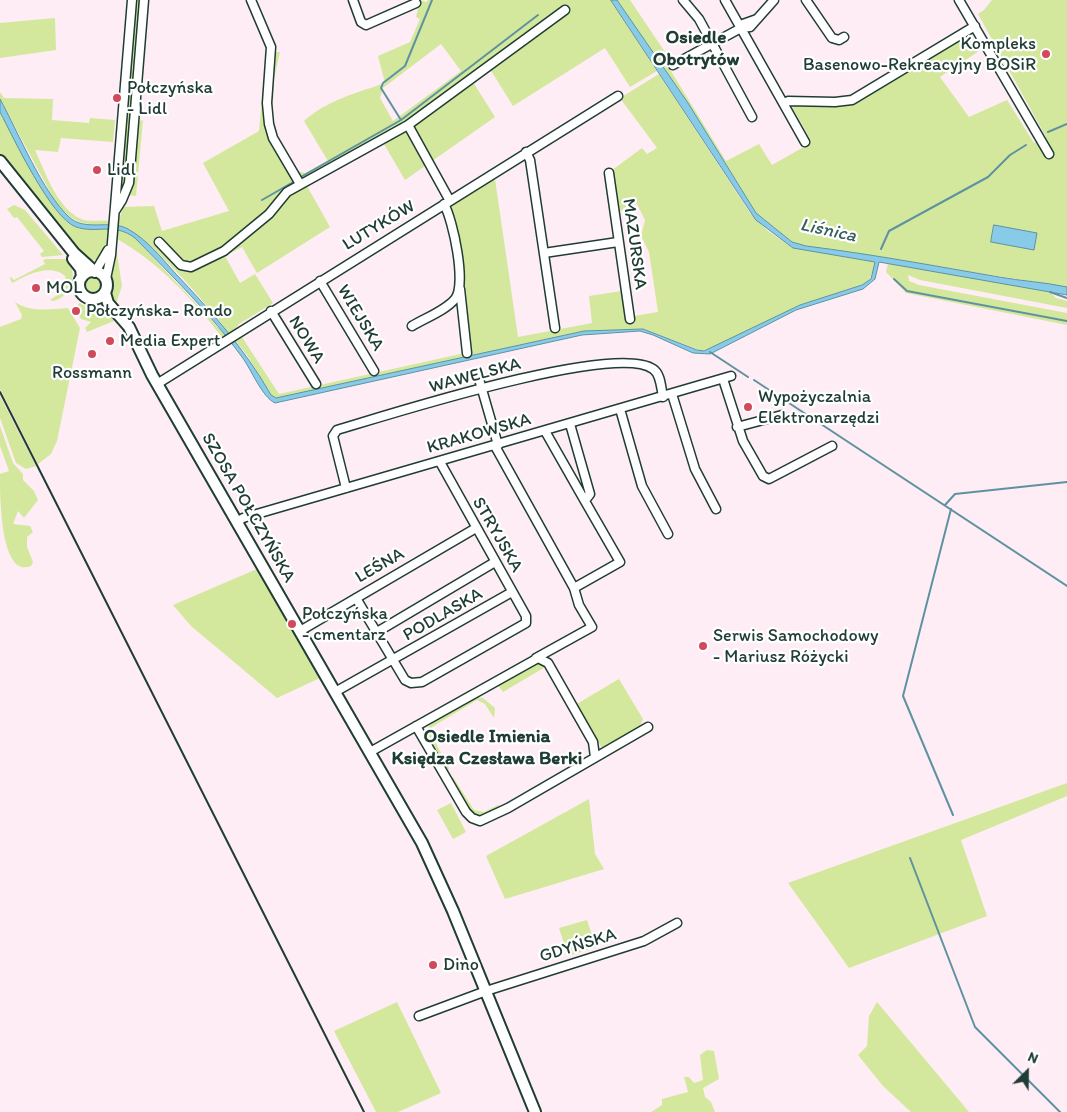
<!DOCTYPE html>
<meta charset="utf-8">
<style>
body{margin:0}
#map{position:relative;width:1067px;height:1112px;overflow:hidden;background:#feedf4;font-family:Itim,sans-serif}
canvas{display:block}
.north{position:absolute;left:1002px;top:1047px;width:50px;height:50px;-webkit-text-stroke:4px #fff;paint-order:stroke;rotate:23deg;font-size:14px;font-weight:700;line-height:20px;text-align:center;color:#1f3d34}
.north::after{content:'';display:block;margin:auto;width:18px;height:22px;background:#1f3d34;clip-path:polygon(50% 0,100% 100%,50% 72%,0 100%)}
</style>
<div id="map">
<canvas width="1067" height="1112"></canvas>
<div class="north">N</div>
</div>
<script>
const ctx = document.querySelector('canvas').getContext('2d');
ctx.lineJoin = 'round';
function fill(path, color) { ctx.fillStyle = color; ctx.fill(path, 'evenodd'); }
function strokePath(path, color, width, dash) { ctx.strokeStyle = color; ctx.lineWidth = width; ctx.lineCap = dash ? 'butt' : 'round'; ctx.setLineDash(dash || []); ctx.stroke(path); }
function drawText(font, color, halo, rows, align = 'center') {
  ctx.font = font + ' Itim,sans-serif'; ctx.lineWidth = 4.5; ctx.setLineDash([]); ctx.textBaseline = 'middle'; ctx.strokeStyle = halo; ctx.fillStyle = color; for (const [text, x, y, turn = 0] of rows) {
    ctx.save(); ctx.translate(x, y); ctx.rotate((+turn || 0) * Math.PI / 180); ctx.textAlign = isNaN(turn) ? turn : align; if (halo) ctx.strokeText(text, 0, 0); ctx.fillText(text, 0, 0); ctx.restore();
  }
}
fill(new Path2D(`
 M135,0H141L127,182L118,201Z
 M420,0L426,2L428,0H611L657,71L630,87L605,48L513,106L490,69L473,82L495,117L405,180L384,144L307,186L330,227L257,273L242,247L225,256L240,283L255,274L273,303L239,324L230,335C212,310 145,230 118,225L123,207L154,206L162,231L229,211L203,163L259,131L266,53L280,52L274,79L272,122L275,124V137L296,171L305,173L328,161L304,121C328,100 356,93 385,83L378,56L410,42L420,19L416,17ZM441,44L461,71L393,121L380,98L383,88Z
 M617,0H630L667,55L663,58L726,161L759,144L772,165L809,144L795,117L812,142L789,102H854L968,32L979,51L940,77L969,117L1007,100L1034,143L1046,137L978,14L984,10L992,0H1067V287L806,246L792,242L756,213L688,103Z
 M55,18L56,50L0,58V23Z
 M659,74L750,213L768,231L793,248L876,262L869,281L856,287L800,305L719,345L702,351L643,329L584,331L295,395L277,398L271,395L247,355L234,339L240,334L279,394L465,353L451,211L452,202L489,178L495,179L518,337L592,323L589,296L622,291L627,321H635L634,316L658,312L649,252L641,236L645,220L636,202L619,212L611,171L642,148L647,154L657,148L620,98Z
 M0,92L4,98L53,99L52,120L89,123L90,118L115,120L113,142L61,138L58,152L35,150C45,172 57,208 81,219C88,222 101,220 109,221V225C81,224 75,224 56,203L0,99Z
 M0,112C14,138 50,213 73,226C83,231 98,228 108,228V245L99,259L90,261L83,258L0,158Z
 M143,120L136,196L129,195L137,122Z
 M14,205L25,210L63,255L42,257L40,254L44,251L17,217L14,218L7,209Z
 M117,229L125,231L135,238L227,337L221,336C192,298 158,262 117,239Z
 M114,248H116L122,286L115,307C106,286 109,271 114,248Z
 M46,259H66C79,272 72,296 54,301L50,300L63,291L66,285L65,276C50,263 27,275 12,283L10,278L11,277L14,280L45,264L43,260Z
 M888,263L1050,292L1056,298L1067,301V308L920,280L908,275L909,281L919,285L1067,313V325L906,293L886,272Z
 M83 286a10 10 0 1 1 20 0a10 10 0 1 1-20 0Z
 M15,302C31,313 51,309 68,308L80,328L57,441L51,454L38,464L0,389V327L21,319L22,315Z
 M79,303L110,318L112,316L114,321L87,332L85,328L91,322L81,319L75,309Z
 M0,396L36,466L26,469L16,463L0,418Z
 M0,426L13,463L23,474V480L34,491L38,500L24,518L18,511L13,524L30,526L33,532L27,537V547L33,562L31,566C0,579 0,495 0,474L9,471L0,446Z
 M257,569L320,678L277,698L191,626L173,605Z
 M537,661L547,666L503,692L497,684Z
 M619,679L643,719L640,726L602,748L575,705Z
 M474,697L483,698L495,708L494,718L485,704L477,700L432,727V736L449,768L448,771L428,740L426,730L434,720Z
 M453,777L474,810L484,812L498,805L502,808L480,817L471,814L451,780Z
 M1067,783V796L961,840L987,916L849,968L788,883Z
 M589,799L595,854L604,869L505,899L486,856Z
 M451,803L466,832L453,839L437,810Z
 M587,920L596,947L568,956L559,928Z
 M397,1002L441,1093L398,1112H376L334,1031Z
 M877,1002L969,1112H911L883,1086L858,1055L867,1046L869,1016Z
 M707,1050L714,1051L719,1079L703,1088L705,1097L711,1102L715,1112H651L662,1105V1099L688,1092L684,1077H689L694,1083L703,1080L700,1055Z`), '#d3e89c');
const water = new Path2D(`
 M611,0H617L688,103L756,213L792,242L806,246C871,254 935,266 999,277C1021,281 1044,282 1067,287V295L879,262L875,279L863,289L796,310L710,354L693,353L653,335L640,331L582,335L275,403C262,397 251,369 242,357C211,314 172,276 135,238C114,222 97,234 76,227C51,218 13,137 0,112V99C18,132 43,193 69,217C85,232 110,219 128,229C146,239 161,257 175,273C211,311 245,349 271,395L276,398L584,331L643,329L697,350L704,351L800,305L862,285L871,279L875,262L793,248L756,220Z
 M994,225L1037,233L1034,250L991,242Z`);
fill(water, '#88cbe9');
strokePath(water, '#5e92a1', 1);
strokePath(new Path2D(`
 M401,120L381,88L383,83L405,66L432,0
 M1048,132L1067,124
 M299,178L401,120L538,15
 M262,200L295,181
 M881,249L889,231L988,177L1010,155L1026,145
 M894,279L907,291L1067,321
 M1050,292L1067,298
 M710,352L748,377
 M754,380L1067,586
 M945,505L955,494L1067,482
 M951,509L903,696L953,815
 M910,858L975,1027L1060,1112`), '#5e92a1', 2);
const minor = new Path2D(`
 M251,0L271,47L267,103L269,124L273,138L300,184
 M353,0L361,22L366,25L416,3
 M683,0L699,19L752,117
 M725,0L805,142
 M806,0L832,38L839,40L844,37
 M959,0L1049,154
 M741,28L750,27L774,0
 M673,65L741,28L743,24L757,19
 M784,103L788,101L835,102L852,100L975,26
 M408,125L450,201
 M526,152L530,160L555,328
 M609,173L630,319
 M115,211L122,200L129,183L144,0
 M159,242L181,265L191,267L224,251L269,214L287,192L408,125L565,10
 M544,253L618,242
 M95,272L108,250
 M106,279L111,255L132,0
 M320,281L374,371
 M460,289L467,353
 M271,311L316,384
 M412,326C425,318 445,311 455,299C467,285 453,220 444,204
 M479,379L498,445
 M723,379L743,441L763,476L769,479L832,446
 M157,384L618,96
 M672,394L695,469L716,509
 M620,409L642,486L668,534
 M737,427L782,415
 M545,431L582,496L587,498L590,494L570,424
 M495,446L574,588L579,605L592,627L536,658
 M346,488L333,436L337,430C388,415 615,342 653,369C661,374 661,388 663,397
 M237,522L243,518L731,376
 M574,588L620,562L582,496
 M356,598L405,680L411,683L422,682L526,623V616L440,462
 M300,631L476,528
 M377,632L495,562
 M335,692L512,592
 M416,726L466,812L472,818L480,821L508,808L648,727
 M370,752L538,658L548,663L593,742L595,757
 M419,1016L486,991L644,941L677,923`);
const major = new Path2D(`
 M0,161L74,253L95,272
 M73,259L81,269L82,277
 M79 285a14 14 0 1 1 28 0a14 14 0 1 1-28 0Z
 M105,293L108,303L129,327L152,375L422,843L453,911L535,1112`);
strokePath(minor, '#1f3d34', 11);
strokePath(major, '#1f3d34', 14);
strokePath(minor, '#fff', 8);
strokePath(major, '#fff', 10);
strokePath(new Path2D(`
 M0,392L364,1112`), '#1f3d34', 2);
for (const [x, y, r, color] of [
 [1046,54,5,"#d1495b"],
 [117,98,5,"#d1495b"],
 [97,170,5,"#d1495b"],
 [36,288,5,"#d1495b"],
 [76,311,5,"#d1495b"],
 [110,341,5,"#d1495b"],
 [92,354,5,"#d1495b"],
 [748,407,5,"#d1495b"],
 [292,624,5,"#d1495b"],
 [703,646,5,"#d1495b"],
 [433,965,5,"#d1495b"]
]) { const dot = new Path2D(); dot.arc(x, y, r, 0, 2 * Math.PI); ctx.fillStyle = color; ctx.fill(dot); strokePath(dot, '#fff', 2); }
drawText('18px', '#1f3d34', '#fff', [
 ["Kompleks",1036,44,"right"],
 ["Basenowo-Rekreacyjny BOSiR",1036,65,"right"],
 ["Połczyńska",127,88],
 ["- Lidl",127,109],
 ["Lidl",107,170],
 ["MOL",46,288],
 ["Połczyńska- Rondo",86,311],
 ["Media Expert",120,341],
 ["Rossmann",92,373,"center"],
 ["Wypożyczalnia",758,397],
 ["Elektronarzędzi",758,418],
 ["Połczyńska",302,614],
 ["- cmentarz",302,635],
 ["Serwis Samochodowy",713,636],
 ["- Mariusz Różycki",713,657],
 ["Dino",443,965]
], 'left');
drawText('18px', '#1f3d34', '#fff', [
 ["LUTYKÓW",379,226,-31],
 ["MAZURSKA",634,244,82],
 ["WIEJSKA",360,318,59],
 ["NOWA",306,340,58],
 ["WAWELSKA",475,376,-15],
 ["KRAKOWSKA",479,434,-16],
 ["SZOSA POŁCZYŃSKA",248,508,60],
 ["STRYJSKA",497,535,60],
 ["LEŚNA",380,566,-30],
 ["PODLASKA",443,615,-30],
 ["GDYŃSKA",578,946,-17]
]);
drawText('bold 19px', '#1f3d34', '#fff', [
 ["Osiedle",696,38],
 ["Obotrytów",696,60],
 ["Osiedle Imienia",487,737],
 ["Księdza Czesława Berki",487,759]
]);
drawText('italic 19px', '#396061', '#fff', [
 ["Liśnica",828,231,12]
]);
</script>
